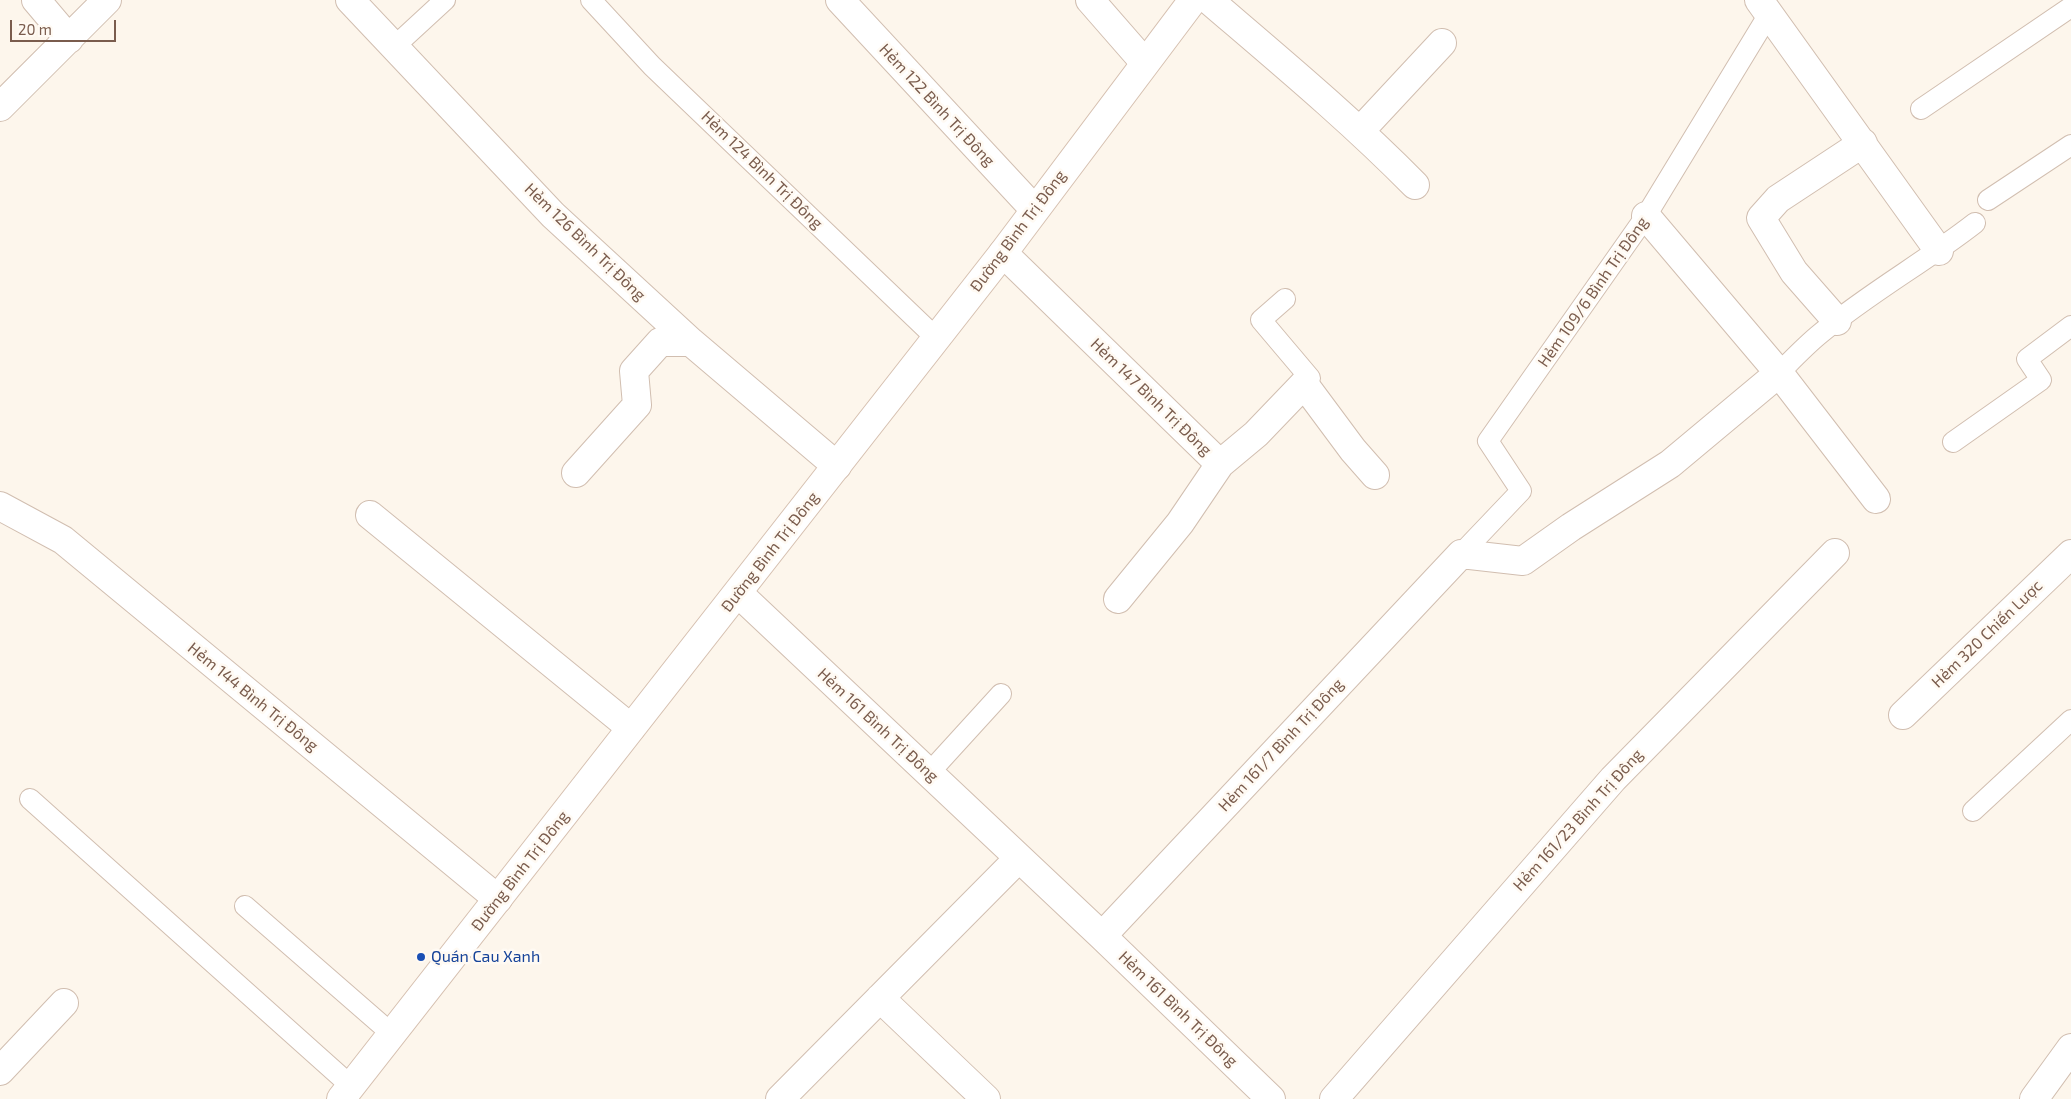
<!DOCTYPE html>
<meta charset="utf-8">
<style>
body{margin:0}
#map{position:relative;width:2071px;height:1099px;overflow:hidden;background:#fdf6ec;font-family:"Exo 2",sans-serif}
canvas{display:block}
.scale{position:absolute;left:10px;top:20px;width:106px;height:22px;box-sizing:border-box;border:2px solid #7a5c4d;border-top:0;padding-left:6px;font-size:15px;line-height:18px;white-space:nowrap;color:#7a5c4d;-webkit-text-stroke:4px #fffaf3;paint-order:stroke}
</style>
<div id="map">
<canvas width="2071" height="1099"></canvas>
<div class="scale">20 m</div>
</div>
<script>
const ctx = document.querySelector('canvas').getContext('2d');
ctx.lineJoin = 'round';
function strokePath(path, color, width, dash) { ctx.strokeStyle = color; ctx.lineWidth = width; ctx.lineCap = dash ? 'butt' : 'round'; ctx.setLineDash(dash || []); ctx.stroke(path); }
function drawText(font, color, halo, rows, align = 'center') {
  ctx.font = font + ' "Exo 2",sans-serif'; ctx.lineWidth = 5; ctx.setLineDash([]); ctx.textBaseline = 'middle'; ctx.strokeStyle = halo; ctx.fillStyle = color; for (const [text, x, y, turn = 0] of rows) {
    ctx.save(); ctx.translate(x, y); ctx.rotate((+turn || 0) * Math.PI / 180); ctx.textAlign = isNaN(turn) ? turn : align; if (halo) ctx.strokeText(text, 0, 0); ctx.fillText(text, 0, 0); ctx.restore();
  }
}
const lane = new Path2D(`
 M591,0L652,66L936,338
 M395,46L445,0
 M1921,109L2071,7
 M1988,200L2071,145
 M1285,299L1261,320L1310,378L1304,384
 M1779,373C1792,360 1806,345 1821,333C1869,293 1925,262 1975,223
 M1953,442L2041,380L2027,359L2071,326
 M1461,554L1521,491L1488,441L1646,216L1769,14
 M929,773L1001,694
 M30,799L351,1086
 M1973,811L2071,720
 M245,906L392,1034`);
const street = new Path2D(`
 M36,0L69,39
 M350,0L553,215L691,342L837,466
 M840,0L1034,209
 M1090,0L1145,63
 M1209,0C1279,60 1350,119 1415,185
 M1759,0L1939,251
 M0,107L107,0
 M1360,131L1442,43
 M1646,216L1779,373L1876,499
 M1003,253L1220,464L1256,434L1304,384L1353,450L1375,475
 M1837,321L1794,272L1761,218L1778,199L1863,143
 M576,473L637,405L634,371L660,342H691
 M0,506L63,540L498,899
 M370,515L631,728
 M738,593L1102,936L1271,1099
 M1118,599L1180,523L1220,464
 M1903,715L2071,554
 M1102,936L1461,554L1523,561L1571,527L1670,464L1779,373
 M880,998L986,1099
 M0,1071L64,1003
 M780,1099L1019,858
 M1334,1099L1613,779L1835,553
 M2034,1099L2071,1048`);
const secondary = new Path2D(`
 M341,1099L1003,253L1193,0`);
strokePath(lane, '#d1beb0', 22);
strokePath(street, '#d1beb0', 30);
strokePath(secondary, '#d6c0b0', 30);
strokePath(lane, '#fff', 20);
strokePath(street, '#fff', 28);
strokePath(secondary, '#fff', 28);
for (const [x, y, r, color] of [
 [421,957,5,"#1a4fb4"]
]) { const dot = new Path2D(); dot.arc(x, y, r, 0, 2 * Math.PI); ctx.fillStyle = color; ctx.fill(dot); strokePath(dot, '#fffaf3', 2); }
drawText('16px', '#7a5c4d', '#fffaf3', [
 ["Hẻm 122 Bình Trị Đông",937,105,47],
 ["Hẻm 124 Bình Trị Đông",762,170,44],
 ["Đường Bình Trị Đông",1018,231,-53],
 ["Hẻm 126 Bình Trị Đông",585,242,44],
 ["Hẻm 109/6 Bình Trị Đông",1593,292,-55],
 ["Hẻm 147 Bình Trị Đông",1151,397,44],
 ["Đường Bình Trị Đông",770,552,-52],
 ["Hẻm 320 Chiến Lược",1987,634,-44],
 ["Hẻm 144 Bình Trị Đông",253,697,39],
 ["Hẻm 161 Bình Trị Đông",878,725,43],
 ["Hẻm 161/7 Bình Trị Đông",1281,745,-47],
 ["Hẻm 161/23 Bình Trị Đông",1578,820,-48],
 ["Đường Bình Trị Đông",520,871,-52],
 ["Hẻm 161 Bình Trị Đông",1178,1009,44]
]);
drawText('16px', '#164399', '#fffaf3', [
 ["Quán Cau Xanh",431,957]
], 'left');
</script>
